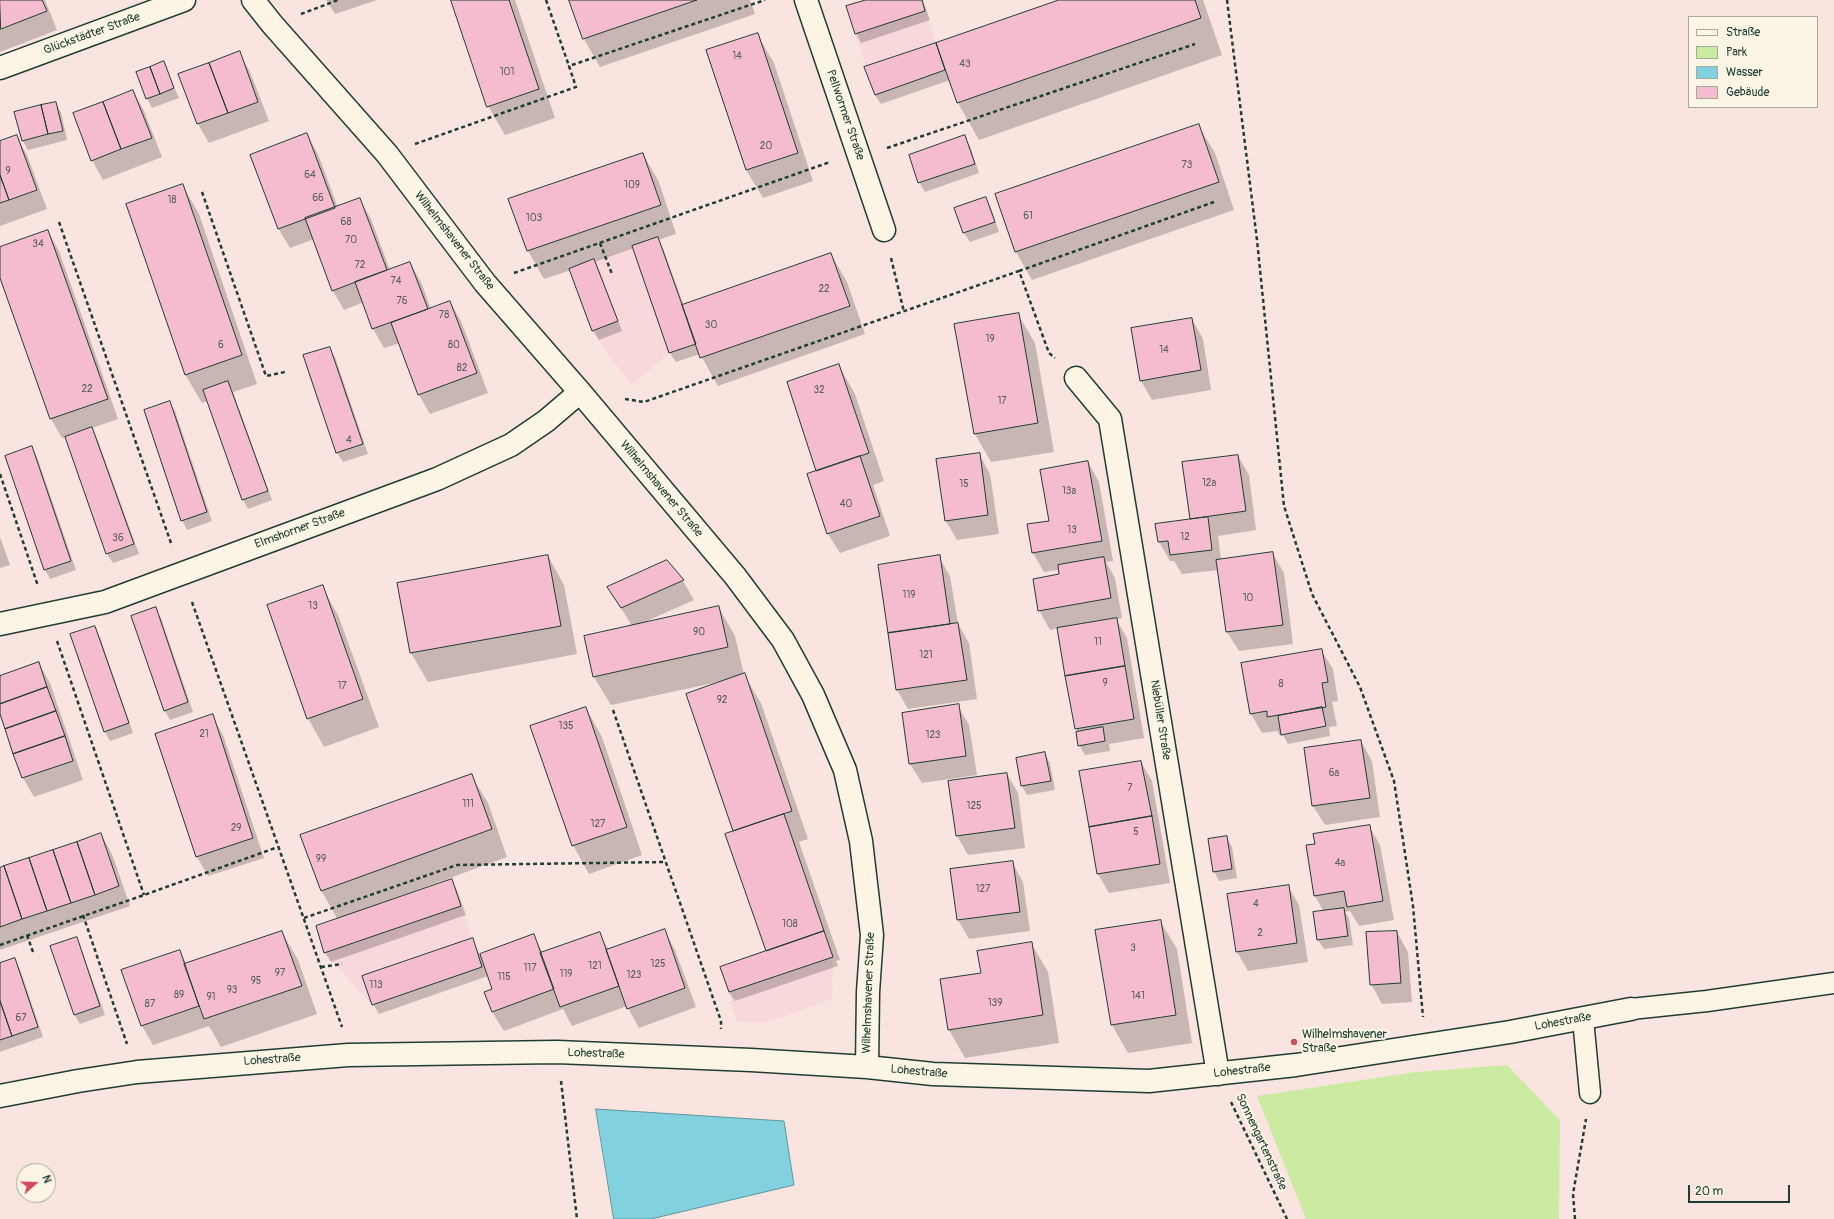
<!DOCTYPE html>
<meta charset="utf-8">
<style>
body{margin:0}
#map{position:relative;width:1834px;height:1219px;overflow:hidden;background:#fae4df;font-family:Pangolin,sans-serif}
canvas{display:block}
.legend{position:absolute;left:1688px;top:16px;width:130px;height:92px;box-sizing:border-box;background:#fcf5e5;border:1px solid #a4ab9e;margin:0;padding:5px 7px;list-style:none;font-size:12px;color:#1f3d34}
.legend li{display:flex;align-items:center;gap:8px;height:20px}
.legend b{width:20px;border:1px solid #a4ab9e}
.north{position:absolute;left:16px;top:1163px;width:40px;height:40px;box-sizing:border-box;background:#fcf5e5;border:1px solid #a4ab9e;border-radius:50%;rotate:70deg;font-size:11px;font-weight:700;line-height:16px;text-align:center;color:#1f3d34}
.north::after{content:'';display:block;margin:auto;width:14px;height:18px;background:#d1495b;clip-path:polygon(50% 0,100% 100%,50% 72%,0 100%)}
.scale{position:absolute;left:1688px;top:1185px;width:102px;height:18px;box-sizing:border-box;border:2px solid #1f3d34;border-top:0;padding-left:5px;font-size:12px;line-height:14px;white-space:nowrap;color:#1f3d34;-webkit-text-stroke:3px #fcf5e5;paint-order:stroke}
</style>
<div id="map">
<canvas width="1834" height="1219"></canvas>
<ul class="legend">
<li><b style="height:5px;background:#fcf5e5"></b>Straße</li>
<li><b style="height:11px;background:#cceba2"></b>Park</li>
<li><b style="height:11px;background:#82d1df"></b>Wasser</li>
<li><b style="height:11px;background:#f5bcd0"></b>Gebäude</li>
</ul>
<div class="north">N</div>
<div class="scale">20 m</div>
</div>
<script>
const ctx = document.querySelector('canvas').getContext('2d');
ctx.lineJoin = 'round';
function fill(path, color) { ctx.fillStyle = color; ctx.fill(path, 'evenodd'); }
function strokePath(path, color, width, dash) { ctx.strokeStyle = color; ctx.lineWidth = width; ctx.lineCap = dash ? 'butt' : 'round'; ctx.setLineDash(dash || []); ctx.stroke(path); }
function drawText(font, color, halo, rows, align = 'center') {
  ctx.font = font + ' Pangolin,sans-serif'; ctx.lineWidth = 4; ctx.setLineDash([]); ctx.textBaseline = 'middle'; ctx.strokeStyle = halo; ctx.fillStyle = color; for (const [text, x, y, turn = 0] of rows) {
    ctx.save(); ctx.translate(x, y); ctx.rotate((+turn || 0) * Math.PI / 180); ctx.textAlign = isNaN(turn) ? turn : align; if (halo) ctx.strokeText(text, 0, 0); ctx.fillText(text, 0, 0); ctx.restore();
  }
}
fill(new Path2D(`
 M866,0H922L945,70L875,95L846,6Z
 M658,237L696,344L669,354L631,385L592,331L569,269Z
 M452,879L482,967L372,1005L324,953L316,926Z
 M824,931L833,957L832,999L766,1023L737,1021L720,967Z`), '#f8d8da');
fill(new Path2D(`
 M1507,1065L1560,1120L1559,1219H1306L1257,1096L1416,1072Z`), '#cceba2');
const water = new Path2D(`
 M596,1109L784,1121L794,1185L651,1219H614Z`);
fill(water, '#82d1df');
strokePath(water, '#5a969b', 1);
fill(new Path2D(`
 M0,0H45L57,30L0,52Z
 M326,0H377L335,14Z
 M452,0H515L555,118L505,135L488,106Z
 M570,0H750L755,14L600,67L584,39Z
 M869,0H923L930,20L861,43L856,33Z
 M1062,0H1203L1222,55L979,140L958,103L950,80L881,104L875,95L866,68Z
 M757,34L774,63L813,181L763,198L746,170Z
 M239,52L250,72L269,121L209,143L198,124L180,75Z
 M163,62L179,98L152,108L147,98Z
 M133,91L144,111L162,157L103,180L92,160Z
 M55,103L61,112L67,140L28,150L23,141Z
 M1198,125L1215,153L1234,210L1032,280L1016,252L996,195Z
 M307,135L318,154L338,208L360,200L371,219L390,270L410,263L421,282L431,309L450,302L461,321L488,393L430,414L419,395L400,343L384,348L373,329L364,302L344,310L333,291L314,239L290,248L278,228Z
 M16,136L27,155L47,209L0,226V142Z
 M964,137L970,146L979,173L925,192L919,182Z
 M643,154L659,182L676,234L658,240L663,248L684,306L831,254L847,282L865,334L718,386L700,354L676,362L670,353L634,248L594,262L599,270L622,331L599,340L593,330L571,270L544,279L528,251Z
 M183,186L199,214L257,384L233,392L272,500L248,509L243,500L208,401L202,403L185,374Z
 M985,198L991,208L999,232L970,242L964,233L955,209Z
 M48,231L59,251L118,419L92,428L97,438L139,554L113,563L107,554L66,437L62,438L51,419L0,275V248Z
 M1018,314L1035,343L1054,452L991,462L975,434Z
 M1192,319L1203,339L1211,390L1152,400L1141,381Z
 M329,348L335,357L368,454L343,462L337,453L304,356Z
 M839,366L855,394L884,481L873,485L890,536L840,553L828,534L808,474L818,471Z
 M169,402L175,411L212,521L187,530L182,520Z
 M32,448L37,457L76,570L50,579L45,570Z
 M979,454L990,474L999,534L957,540L946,521Z
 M1238,456L1249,475L1256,530L1218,536L1221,560L1273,554L1284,573L1293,644L1239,651L1227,632L1219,570L1182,574L1174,561H1170L1159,542L1156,525L1191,520L1183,463Z
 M1088,462L1099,482L1113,561L1106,562L1115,578L1122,618L1116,619L1127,638L1144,738L1109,744L1110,751L1085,755L1079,745L1078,733L1076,729L1058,628L1050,630L1039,610L1060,575L1059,570L1044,572L1033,553L1050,521Z
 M0,537L10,565L0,568Z
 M548,556L564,585L577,654L428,682L411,653L399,584Z
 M939,557L950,576L958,624L969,643L977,699L908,709L897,690L879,566Z
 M667,562L683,581L694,600L640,624L719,608L735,636L744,675L761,703L808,839L799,842L840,960L836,961L838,966L735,1001L729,992L721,968L767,951L727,834L734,832L687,694L723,682V681L611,705L594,677L586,637L632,626L609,588Z
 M322,587L338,615L379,727L324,747L308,718Z
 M155,609L161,618L193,712L170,720L165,711Z
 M94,627L100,637L133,733L110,741L105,732Z
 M1321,650L1333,669L1338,701L1332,702L1337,726L1329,727L1330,736L1288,744L1283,735L1280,736L1277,731L1262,733L1251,714L1242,664Z
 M39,664L50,683L83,780L34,797L23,778L0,712V677Z
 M958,706L969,725L977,775L922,783L910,764L903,714Z
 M586,708L602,737L642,855L589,874L573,845Z
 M212,716L223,735L264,858L208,876L197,857L156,734Z
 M1361,741L1372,761L1380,817L1325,825L1313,806Z
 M1045,754L1050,763L1055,790L1027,795L1022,786Z
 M1141,762L1152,781L1170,883L1109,893L1098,874L1080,772Z
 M1007,774L1018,793L1025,848L968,855L957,836Z
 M471,775L488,803L507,857L382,903L383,904L452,881L457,890L466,915L331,962L325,952L338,920L321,890Z
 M1369,826L1380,845L1394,920L1359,926L1350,911L1345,912L1349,918L1353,945L1324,949L1318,940L1324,912L1315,896L1316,844Z
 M101,834L112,854L130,906L0,950V869Z
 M1226,837L1232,847L1237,878L1219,881L1214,871Z
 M1012,862L1023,882L1030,931L969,939L958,920Z
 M1288,886L1299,905L1308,962L1248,971L1237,952L1228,895Z
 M1160,921L1177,949L1192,1043L1128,1053L1112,1025Z
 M664,930L675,950L696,1007L639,1028L627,1006L572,1026L563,1009L504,1031L492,1012L494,990L488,976L379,1014L373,1004L472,939L480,955L533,936L543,953L599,933L609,950Z
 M282,932L298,960L317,1014L221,1047L209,1026L153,1045L142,1026L179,951L187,964Z
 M1397,932L1408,952L1412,1002L1382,1004L1371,984Z
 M76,938L81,948L105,1015L80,1024L74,1014Z
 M1031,943L1048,972L1059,1043L965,1058L949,1030L982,974Z
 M14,960L20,969L43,1037L0,1052V964Z`), '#0003');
const building = new Path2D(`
 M0,0H42L47,11L1,29Z
 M451,0H509L539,89L487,107Z
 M569,0H697L583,39Z
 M866,0H922L925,11L855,34L846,6Z
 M1059,0H1195L1201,18L957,103L936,43Z
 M758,33L798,153L746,170L706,50Z
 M936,43L945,70L875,95L864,67Z
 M240,51L258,102L228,113L209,63Z
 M164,61L174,88L160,94L150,67Z
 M209,63L228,113L197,124L178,74Z
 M150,67L160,94L146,99L136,72Z
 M133,90L152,138L121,149L103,102Z
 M56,102L63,131L48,134L41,105Z
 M103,102L121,149L91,161L73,113Z
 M41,105L48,134L22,141L14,112Z
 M1199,124L1219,182L1015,252L995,194Z
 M307,133L335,208L278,229L250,155Z
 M17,135L37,190L9,200L0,175V141Z
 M965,135L975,164L918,183L909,155Z
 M643,153L661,205L527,251L508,199Z
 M0,175L9,200L0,203Z
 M183,184L242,355L185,375L126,204Z
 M986,197L995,222L963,233L954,208Z
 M360,198L387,270L332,291L305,218Z
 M48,230L108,399L50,419L0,278V247Z
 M658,237L696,344L669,353L632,246Z
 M831,253L850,306L700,358L682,305Z
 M594,259L618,321L592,331L569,269Z
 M410,262L428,309L372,329L355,282Z
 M450,301L477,373L418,395L391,323Z
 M1019,313L1038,423L974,434L954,324Z
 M1192,318L1201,370L1140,381L1131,328Z
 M330,347L363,444L336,453L303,355Z
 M839,364L869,453L816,471L787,382Z
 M228,381L268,491L242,500L203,390Z
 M170,401L207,512L181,521L144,410Z
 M92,427L134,544L106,554L65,437Z
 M32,446L71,561L44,570L5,456Z
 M980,453L988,515L945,521L936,459Z
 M1238,455L1246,511L1190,519L1182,462Z
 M860,456L880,516L827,534L807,474Z
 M1088,461L1102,541L1032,553L1027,524L1049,521L1040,470Z
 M1208,517L1212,550L1170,555L1168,541L1158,542L1155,524Z
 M1273,552L1283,625L1226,632L1216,560Z
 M548,555L561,626L410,653L397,583Z
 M940,555L950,624L888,633L878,565Z
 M1104,557L1111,598L1038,611L1033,579L1059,574L1058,565Z
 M667,560L684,580L621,608L607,587Z
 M323,585L363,699L307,719L267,605Z
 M719,606L728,647L593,677L584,636Z
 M156,607L188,702L164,711L131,616Z
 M1117,618L1125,666L1065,676L1057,628Z
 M958,623L967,680L896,690L888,633Z
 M95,626L129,723L104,732L70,634Z
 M1322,649L1328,682L1322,683L1326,707L1267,717V711L1250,714L1241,663Z
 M39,662L47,687L0,704V676Z
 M1125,666L1134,719L1075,729L1065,676Z
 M745,673L792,811L733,831L686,694Z
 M47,687L56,711L5,729L0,714V704Z
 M959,704L966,756L909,764L902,713Z
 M586,707L627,827L572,846L530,726Z
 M1322,707L1326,726L1281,735L1278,716Z
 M56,711L65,736L13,754L5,729Z
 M213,714L253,838L196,857L155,734Z
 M1103,727L1105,741L1078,746L1076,732Z
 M65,736L73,761L22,778L13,754Z
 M1361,740L1370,798L1312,806L1304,748Z
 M1045,752L1051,781L1021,786L1016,758Z
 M1141,761L1152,816L1089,827L1079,771Z
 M1007,773L1015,828L956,836L948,781Z
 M472,774L492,829L321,891L300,835Z
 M784,814L824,931L766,951L725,834Z
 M1152,816L1160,864L1097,874L1089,827Z
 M1370,825L1383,901L1347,907L1344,891L1314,896L1306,845L1315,844L1313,834Z
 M101,833L119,886L95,895L77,842Z
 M1227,836L1232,869L1213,872L1208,839Z
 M77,842L95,895L71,903L53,850Z
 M53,850L71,903L47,911L29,858Z
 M29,858L47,911L22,919L4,866Z
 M1013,861L1020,912L957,920L950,869Z
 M4,866L22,919L0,927V868Z
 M452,879L461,906L324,953L316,926Z
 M1289,885L1297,943L1236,952L1227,894Z
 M1344,908L1348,936L1317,940L1313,912Z
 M1161,920L1176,1015L1111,1025L1095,930Z
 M665,929L685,988L627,1009L606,950Z
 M282,931L302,986L204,1019L184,964Z
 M824,931L833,957L729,992L720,967Z
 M1397,931L1401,983L1370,985L1366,932Z
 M600,932L619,986L560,1007L540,953Z
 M534,934L554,989L492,1012L484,992L492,989L480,954Z
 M77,937L100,1006L74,1015L50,946Z
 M473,938L482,967L372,1005L362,976Z
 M1032,942L1043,1015L948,1030L940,979L981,973L977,951Z
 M180,950L199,1006L141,1026L121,970Z
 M15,958L38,1027L12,1036L0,1001V963Z
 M0,1001L12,1036L0,1040Z`);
fill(building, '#f5bcd0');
strokePath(building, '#1f3d34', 1);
const lane = new Path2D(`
 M1631,1009L1707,1001L1834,983
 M1583,1019L1590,1093`);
const street = new Path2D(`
 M253,0L272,24L387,154L485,283L580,392L735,576L783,640L813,695L845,770L861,841L872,935L868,992L867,1067
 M806,0L884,230
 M0,68L184,0
 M1076,378L1110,419L1218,1074
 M0,624L105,602L437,479L511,445L546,421L580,392
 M0,1096L78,1081L137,1072L348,1055L557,1052L751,1060L867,1067L933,1074L1149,1081L1296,1065L1510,1032L1631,1009`);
strokePath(lane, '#1f3d34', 23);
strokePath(street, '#1f3d34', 25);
strokePath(new Path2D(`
 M546,0L569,66
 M1227,0L1257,240L1284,506L1312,594L1360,687L1394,781L1413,906L1423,1017
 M301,14L338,0
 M415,144L576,87L569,66L765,0
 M887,148L1195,44
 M202,192L266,376L285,372
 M59,222L172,546
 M600,243L612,274
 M891,258L904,312
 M1019,271L1214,202
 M514,273L830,162
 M625,399L644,402L1019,271L1049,353L1055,358
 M0,474L38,586
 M192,602L342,1027
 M57,641L144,895
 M613,710L721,1021V1029
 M83,915L127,1044
 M304,918L457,865L666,862
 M27,935L33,952
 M0,945L144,895L278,847
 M321,967L342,964
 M561,1081L577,1219
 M1231,1102L1287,1219
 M1575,1219L1573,1194L1586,1119`), '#1f3d34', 2.5, [4, 3]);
strokePath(lane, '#fcf5e5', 20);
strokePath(street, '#fcf5e5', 22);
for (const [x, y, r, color] of [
 [1294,1042,4,"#d1495b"]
]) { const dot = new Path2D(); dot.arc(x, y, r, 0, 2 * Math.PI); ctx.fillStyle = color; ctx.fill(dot); strokePath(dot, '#fcf5e5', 1.5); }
drawText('10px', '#545d5b', null, [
 ["14",737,56],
 ["43",965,64],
 ["101",507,72],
 ["20",766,146],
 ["73",1187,165],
 ["9",8,171],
 ["64",310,175],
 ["109",632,185],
 ["66",318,198],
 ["18",172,200],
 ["61",1028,216],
 ["103",534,218],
 ["68",346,222],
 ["70",351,240],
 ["34",38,244],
 ["72",360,265],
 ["74",396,281],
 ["22",824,289],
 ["76",402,301],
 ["78",444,315],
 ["30",711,325],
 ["19",990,339],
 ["6",221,345],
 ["80",454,345],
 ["14",1164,350],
 ["82",462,368],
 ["22",87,389],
 ["32",819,390],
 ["17",1002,401],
 ["4",349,440],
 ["12a",1209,483],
 ["15",964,484],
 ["13a",1069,491],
 ["40",846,504],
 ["13",1072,530],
 ["12",1185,537],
 ["36",118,538],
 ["119",909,595],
 ["10",1248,598],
 ["13",313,606],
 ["90",699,632],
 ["11",1098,642],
 ["121",926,655],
 ["9",1105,683],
 ["8",1281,684],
 ["17",342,686],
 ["92",722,700],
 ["135",566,726],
 ["21",204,734],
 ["123",933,735],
 ["6a",1334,773],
 ["7",1130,788],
 ["111",468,804],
 ["125",974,806],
 ["127",598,824],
 ["29",236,828],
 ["5",1136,832],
 ["99",321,859],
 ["4a",1340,863],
 ["127",983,889],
 ["4",1256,904],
 ["108",790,924],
 ["2",1260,933],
 ["3",1133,948],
 ["125",658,964],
 ["121",595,966],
 ["117",530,968],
 ["97",280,973],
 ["119",566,974],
 ["123",634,975],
 ["115",504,977],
 ["95",256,981],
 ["113",376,985],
 ["93",232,990],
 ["89",179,995],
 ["141",1138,996],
 ["91",211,997],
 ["139",995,1003],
 ["87",150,1004],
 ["67",21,1018]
]);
drawText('12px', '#1f3d34', '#fcf5e5', [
 ["Glückstädter Straße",92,34,-20],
 ["Pellwormer Straße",845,115,71],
 ["Wilhelmshavener Straße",454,241,52],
 ["Wilhelmshavener Straße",661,489,50],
 ["Elmshorner Straße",300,529,-20],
 ["Niebüller Straße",1160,720,81],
 ["Wilhelmshavener Straße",869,993,-88],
 ["Lohestraße",1563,1022,-10],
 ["Lohestraße",596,1054,2],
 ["Lohestraße",272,1060,-4],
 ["Lohestraße",1242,1071,-6],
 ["Lohestraße",919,1072,5],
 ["Sonnengartenstraße",1261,1142,65]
]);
drawText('12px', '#1f3d34', '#fcf5e5', [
 ["Wilhelmshavener",1302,1035],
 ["Straße",1302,1049]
], 'left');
</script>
